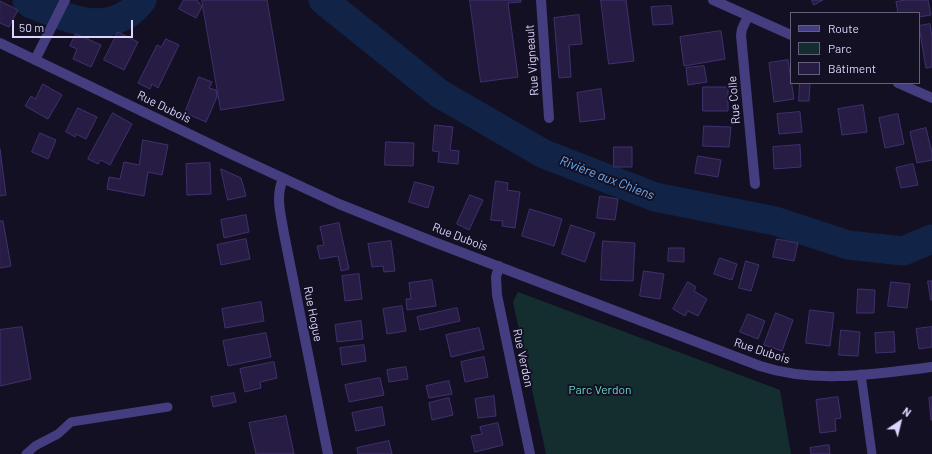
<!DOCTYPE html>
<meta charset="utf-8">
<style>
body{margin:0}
#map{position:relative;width:932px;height:454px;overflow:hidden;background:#141024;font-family:Barlow,sans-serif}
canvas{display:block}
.legend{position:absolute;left:790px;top:12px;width:130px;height:72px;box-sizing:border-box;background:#141024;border:1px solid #645f7a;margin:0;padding:5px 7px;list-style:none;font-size:12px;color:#dcd6fc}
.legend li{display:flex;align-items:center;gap:8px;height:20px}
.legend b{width:20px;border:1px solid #645f7a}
.north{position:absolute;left:880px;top:402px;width:40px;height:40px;-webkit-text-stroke:3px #141024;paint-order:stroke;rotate:35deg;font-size:11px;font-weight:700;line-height:16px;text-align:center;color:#dcd6fc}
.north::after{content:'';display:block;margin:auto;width:14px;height:18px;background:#dcd6fc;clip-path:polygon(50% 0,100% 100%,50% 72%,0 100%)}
.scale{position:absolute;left:12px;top:20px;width:121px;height:18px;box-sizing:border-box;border:2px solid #dcd6fc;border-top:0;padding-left:5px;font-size:12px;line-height:14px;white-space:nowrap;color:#dcd6fc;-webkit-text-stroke:3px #141024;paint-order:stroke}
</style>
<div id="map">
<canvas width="932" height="454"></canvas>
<ul class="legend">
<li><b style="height:5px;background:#443e80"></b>Route</li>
<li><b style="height:11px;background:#142d2e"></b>Parc</li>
<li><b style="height:11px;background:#271d44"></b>Bâtiment</li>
</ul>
<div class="north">N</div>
<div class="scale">50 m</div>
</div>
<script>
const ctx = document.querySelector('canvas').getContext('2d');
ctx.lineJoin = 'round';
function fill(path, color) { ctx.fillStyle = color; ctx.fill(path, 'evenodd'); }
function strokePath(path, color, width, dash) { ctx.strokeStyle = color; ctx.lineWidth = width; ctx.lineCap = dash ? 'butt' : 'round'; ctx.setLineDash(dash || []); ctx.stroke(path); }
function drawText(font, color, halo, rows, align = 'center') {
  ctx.font = font + ' Barlow,sans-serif'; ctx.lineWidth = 4; ctx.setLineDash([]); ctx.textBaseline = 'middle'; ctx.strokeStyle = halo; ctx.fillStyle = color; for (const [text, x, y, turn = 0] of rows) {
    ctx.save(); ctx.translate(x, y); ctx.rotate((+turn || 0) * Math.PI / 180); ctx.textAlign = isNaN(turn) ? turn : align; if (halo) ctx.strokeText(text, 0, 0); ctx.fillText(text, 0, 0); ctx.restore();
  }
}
fill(new Path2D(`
 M518,292L780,390L791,454H546L513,302Z`), '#142d2e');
strokePath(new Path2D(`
 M27,0L31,4C63,15 96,35 129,13C134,10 138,4 142,0
 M323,0L440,94L544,154L655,197L775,221L848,245L903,251L932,239`), '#112447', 29);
const building = new Path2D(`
 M184,0H197L202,7L196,18L179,9Z
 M202,0H267L284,100L221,110Z
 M470,0H521V2L508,3L518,77L481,82Z
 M601,0H626L634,61L609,64Z
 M812,0H823L814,5Z
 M906,0H928L931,15L919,17V13H898L896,2Z
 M0,1L18,10L9,27L0,23Z
 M671,6L673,24L653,25L651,7Z
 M579,15L582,44L569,45L571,77L559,78L554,18Z
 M930,24L932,36V67L926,68L919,26Z
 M721,31L725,59L684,66L680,37Z
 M118,32L138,42L124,70L104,60Z
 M76,34L101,45L91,67L73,59L77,49L70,46Z
 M166,39L179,45L158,88L152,84L150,89L138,83L157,45L161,47Z
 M788,60L794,99L774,102L769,63Z
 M704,66L707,82L688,85L686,68Z
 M199,77L212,82L209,88L216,90L217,97L206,122L185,113Z
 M800,83H810L809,101H799Z
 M43,84L62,95L48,119L25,106L31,96L35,99Z
 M703,87H728V111H703Z
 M601,89L605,119L580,122L577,93Z
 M863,105L867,132L842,135L838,109Z
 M78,108L97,117L86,139L76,134L75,137L66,132Z
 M800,112L802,132L779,134L777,114Z
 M113,113L132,124L110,165L101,160L98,164L88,159Z
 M898,114L904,144L885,148L879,118Z
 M435,125L453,127L450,150L459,151L458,164L438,162L439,152L433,151Z
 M704,126L731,127L729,147L703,146Z
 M926,128L932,153V160L917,163L910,132Z
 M40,133L56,140L48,159L32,152Z
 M143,140L168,145L162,175L148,172L144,196L107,189L109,177L120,179L124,162L139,165Z
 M386,142L414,143L413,166L385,165Z
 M800,145L801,167L774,169L773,147Z
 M614,147H632V167H614Z
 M0,149L6,195L0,196Z
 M698,156L721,160L718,177L695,173Z
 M210,163L211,194L187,195L186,164Z
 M913,164L918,185L901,188L896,168Z
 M221,169L241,178L246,196L228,200Z
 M496,181L508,183L507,190L520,192L515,228L502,226L503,221L491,220Z
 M415,182L434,187L428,208L409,202Z
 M470,195L483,200L469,230L457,224Z
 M600,196L618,199L615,220L597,218Z
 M530,209L562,219L554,246L522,236Z
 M246,215L249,232L224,238L221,220Z
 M0,221H3L11,266L0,268Z
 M339,223L349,269L341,271L338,256L320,259L317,246L324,245L320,227Z
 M571,225L595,233L585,262L562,254Z
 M246,239L250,259L221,265L217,245Z
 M777,239L798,243L794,261L773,257Z
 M391,241L395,271L384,272L383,266L372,267L368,244Z
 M603,241L635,243L633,281L601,280Z
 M669,248H684V262L668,261Z
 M720,258L737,264L732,280L714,274Z
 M746,261L759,265L751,291L739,288Z
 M644,271L664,274L660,299L640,296Z
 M359,274L362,299L345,301L342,276Z
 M432,280L436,306L407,310L406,299H411L409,283Z
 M928,281H932V300H931Z
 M688,282L696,287L694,291L707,299L698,316L688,311L685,316L673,309Z
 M891,282L910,284L907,308L888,306Z
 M858,289L875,290L874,313H857Z
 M261,302L264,321L225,328L222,309Z
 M402,306L406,331L387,334L383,309Z
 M457,308L460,321L420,330L417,317Z
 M810,310L834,313L830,346L806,343Z
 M776,313L793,320L782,351L764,345Z
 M748,314L765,321L758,339L740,332Z
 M361,321L363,339L337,342L335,325Z
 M22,327L31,379L0,386V330Z
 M932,327V347L919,349L916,329Z
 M479,328L484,349L451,357L446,335Z
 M841,330L860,332L858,356L839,355Z
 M894,332L895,352L876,353L875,333Z
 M266,333L271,357L228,366L223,341Z
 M364,345L366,361L342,365L340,348Z
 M484,357L488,377L465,382L461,362Z
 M274,362L277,378L260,382L261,388L245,392L240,369Z
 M406,367L408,379L389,382L387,370Z
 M380,378L384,395L349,402L345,385Z
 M449,381L452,394L429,398L426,386Z
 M234,393L236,402L213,407L211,397Z
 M494,396L496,416L478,418L475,399Z
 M838,397L841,418L835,419L836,431L820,433L816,400Z
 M932,397V420H931L929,398Z
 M449,398L453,415L432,420L429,403Z
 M382,407L385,425L356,431L352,413Z
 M286,416L294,454H256L249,423Z
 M498,423L503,445L475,452L471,436L482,434L480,427Z
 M389,441L392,454H358L357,448Z
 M829,445L830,454H811L810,448Z`);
fill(building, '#271d44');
strokePath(building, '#40316e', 1);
strokePath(new Path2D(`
 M861,374L872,454
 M26,454L35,446L58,434L71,422L168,407`), '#443e80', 9);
strokePath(new Path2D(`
 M541,0L549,118
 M748,16L742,29L741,35L755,184
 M0,43L233,155L339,204L434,242L760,366C815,384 876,374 932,367
 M35,60L65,0
 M283,179C275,197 281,215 284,234L328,454
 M499,266L496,277L497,295L530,454`), '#443e80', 10);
strokePath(new Path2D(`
 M713,0L791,35
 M898,83L932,98`), '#443e80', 10);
drawText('12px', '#dcd6fc', '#141024', [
 ["Rue Vigneault",532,60,-94],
 ["Rue Colle",734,100,-95],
 ["Rue Dubois",164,107,26],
 ["Rue Dubois",460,237,21],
 ["Rue Hogue",313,314,79],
 ["Rue Dubois",762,351,18],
 ["Rue Verdon",523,358,78]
]);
drawText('12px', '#66d8c0', '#141024', [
 ["Parc Verdon",600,390]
]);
drawText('italic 13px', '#6baff5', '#141024', [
 ["Rivière aux Chiens",607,178,21]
]);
</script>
